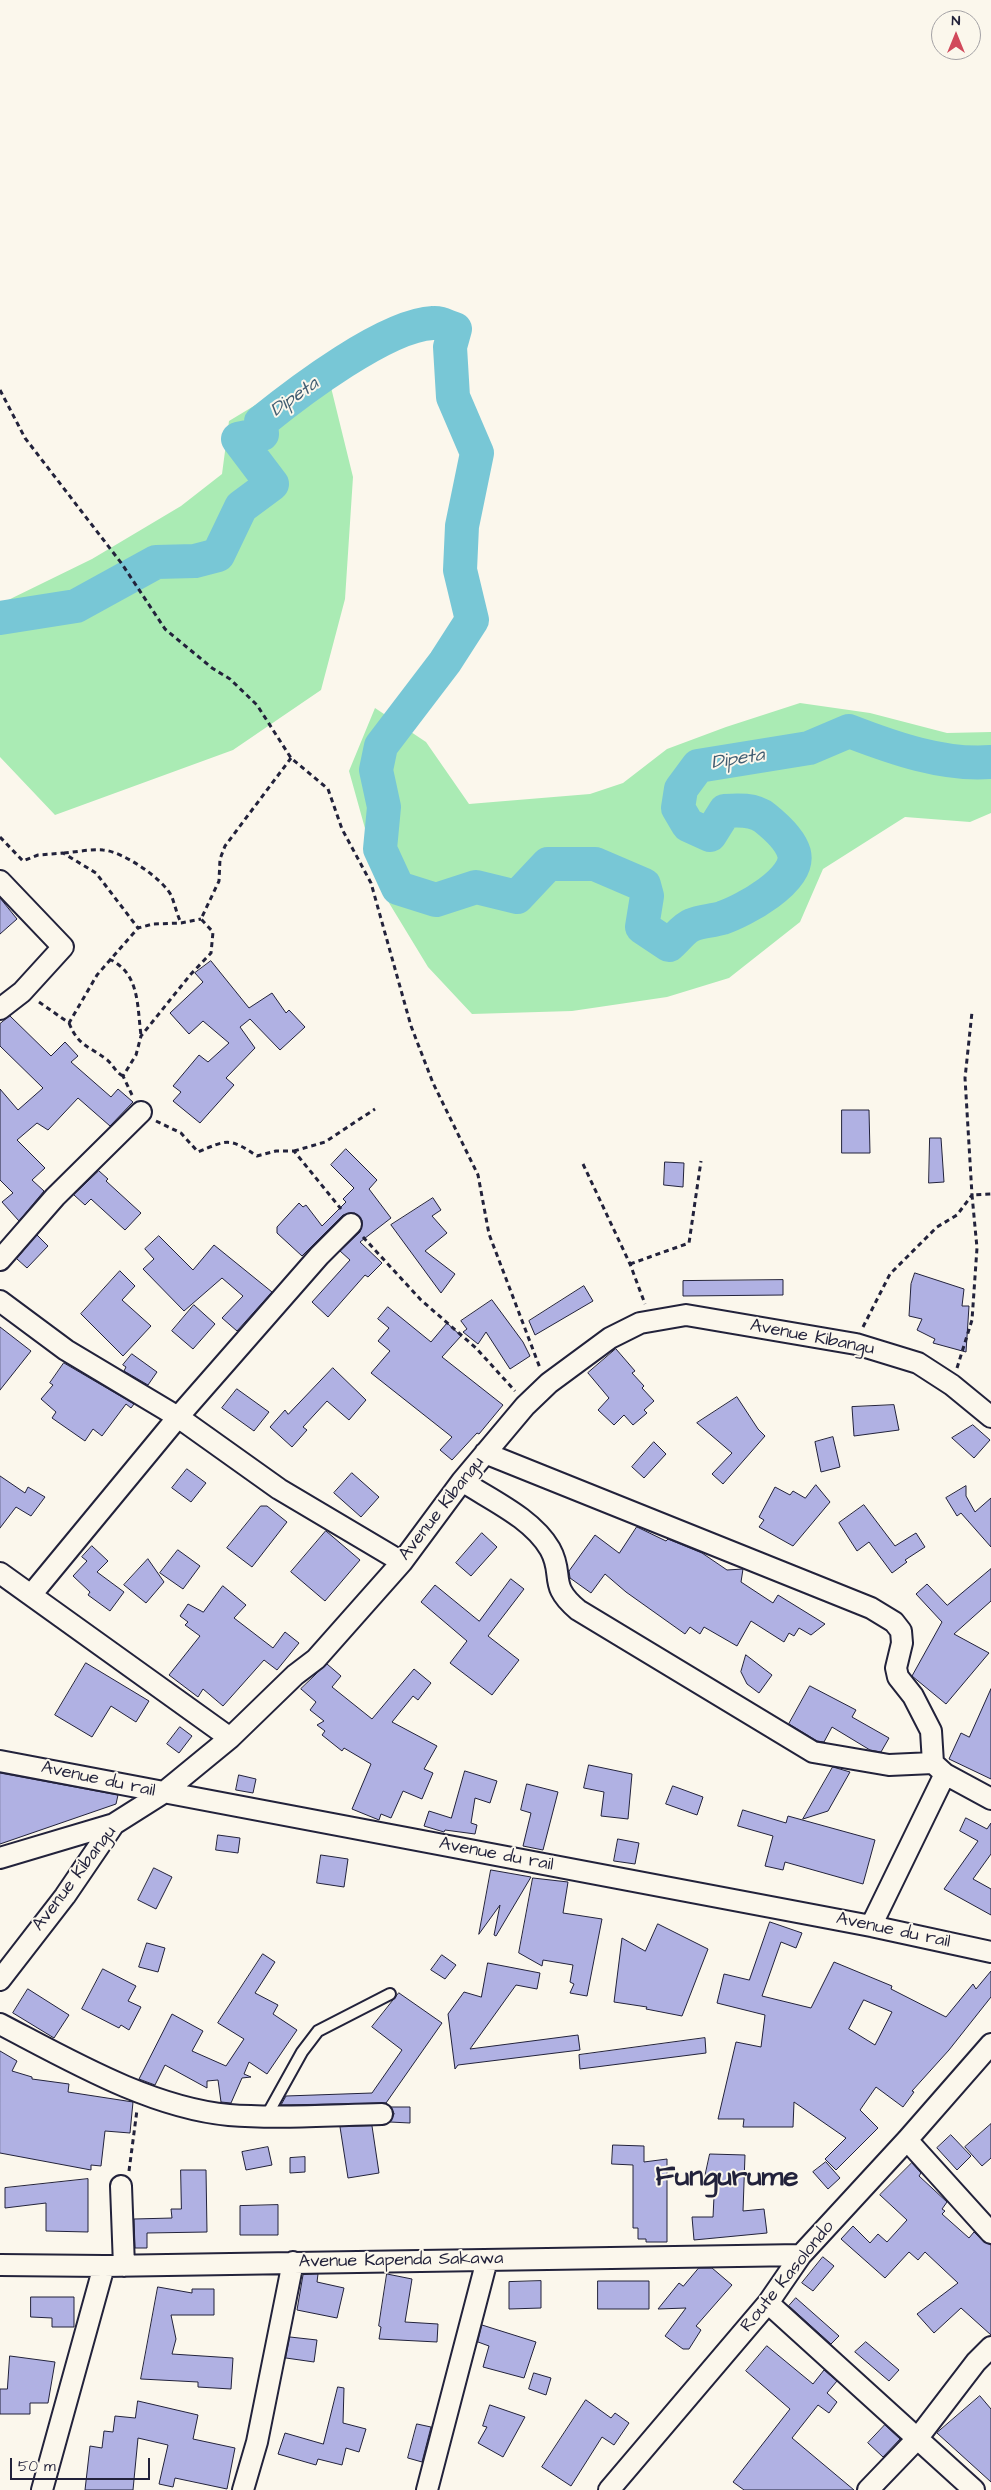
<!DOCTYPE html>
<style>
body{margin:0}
#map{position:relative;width:991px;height:2490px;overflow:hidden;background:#fbf7ec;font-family:"Architects Daughter",sans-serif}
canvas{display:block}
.north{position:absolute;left:931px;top:10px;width:50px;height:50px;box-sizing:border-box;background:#fbf7ec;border:1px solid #a4a2a5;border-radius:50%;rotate:0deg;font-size:14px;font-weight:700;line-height:20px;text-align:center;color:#22223b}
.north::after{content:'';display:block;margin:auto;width:18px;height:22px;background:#d1495b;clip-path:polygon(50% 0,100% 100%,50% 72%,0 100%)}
.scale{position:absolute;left:10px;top:2458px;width:140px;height:22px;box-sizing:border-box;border:2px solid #22223b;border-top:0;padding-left:6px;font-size:15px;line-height:18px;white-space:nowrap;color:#22223b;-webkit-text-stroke:4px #fbf7ec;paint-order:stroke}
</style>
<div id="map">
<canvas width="991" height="2490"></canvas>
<div class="north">N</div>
<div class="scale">50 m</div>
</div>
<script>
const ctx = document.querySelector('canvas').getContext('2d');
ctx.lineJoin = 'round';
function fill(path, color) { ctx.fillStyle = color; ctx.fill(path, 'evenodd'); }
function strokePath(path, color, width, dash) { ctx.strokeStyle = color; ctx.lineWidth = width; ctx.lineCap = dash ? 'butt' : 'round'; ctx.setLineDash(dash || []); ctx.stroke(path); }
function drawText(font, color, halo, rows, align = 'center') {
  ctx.font = font + ' "Architects Daughter",sans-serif'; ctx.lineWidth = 4; ctx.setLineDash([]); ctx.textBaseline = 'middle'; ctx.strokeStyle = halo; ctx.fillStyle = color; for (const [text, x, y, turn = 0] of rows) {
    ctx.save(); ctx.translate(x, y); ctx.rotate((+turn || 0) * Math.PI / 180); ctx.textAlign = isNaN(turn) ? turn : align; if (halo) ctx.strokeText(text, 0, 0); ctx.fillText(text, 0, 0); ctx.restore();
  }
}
fill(new Path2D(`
 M325,363L353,477L345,599L321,690L233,750L55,815L0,757V604L92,559L181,506L222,474L229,421Z
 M800,703L870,713L947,733L991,732V813L970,822L905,817L823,869L800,922L729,978L667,997L572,1011L472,1014L428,967L383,893L349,771L375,708L426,742L469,804L590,794L623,783L667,749L726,727Z`), '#aaebb4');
strokePath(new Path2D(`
 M0,618L76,606L156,562L195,561L218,555L241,507L272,484L238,439L262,434L261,422C298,392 386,325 433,323C439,322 448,327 455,329L450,347L453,397L477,453L462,526L460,570L472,620L445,662L381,746L376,770L384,807L380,849L398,888L436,900L476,887L517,897L548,864H595L644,885L647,896L642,927L669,945C676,939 684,928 692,925C701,921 712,921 722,918C743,911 801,880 794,853C790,839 775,826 765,818C754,809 737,810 725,811L710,835L688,825L678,808L681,789L698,766L809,748L849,731C893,748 944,766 991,762`), '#78c7d6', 34);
const building = new Path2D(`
 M0,898L17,919L0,934Z
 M211,961L249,1008L272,993L286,1013L289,1010L305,1027L280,1050L250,1019L240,1027L255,1048L226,1078L234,1085L200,1123L173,1101L181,1092L173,1086L199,1055L208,1062L229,1043L203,1021L189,1034L170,1013L203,982L195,973Z
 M10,1016L51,1056L65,1042L78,1056L71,1062L111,1097L118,1089L133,1102L110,1126L78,1098L48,1130L37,1123L17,1140L45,1168L32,1180L44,1191L19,1221L2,1202L13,1193L0,1180V1089L18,1110L43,1088L0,1046V1024Z
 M842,1110H869L870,1153H842Z
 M930,1138H941L944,1182L929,1183Z
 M346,1149L377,1180L369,1189L391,1218L360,1242L382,1263L368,1277L365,1275L328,1317L312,1302L350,1260L340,1251L360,1232L362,1220L355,1213L343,1215L302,1256L277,1233V1227L299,1203L303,1207L306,1205L322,1226L346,1202L343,1199L354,1188L331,1165Z
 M665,1162L684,1163L683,1187L664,1185Z
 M99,1171L108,1179L106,1181L141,1213L125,1230L91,1199L85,1205L74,1195Z
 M433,1198L441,1210L432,1216L447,1233L425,1251L455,1274L441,1293L391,1225Z
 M37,1235L48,1246L27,1268L17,1259Z
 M159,1236L193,1270L214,1245L272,1292L237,1331L222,1318L243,1296L222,1278L184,1311L143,1269L154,1259L145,1249Z
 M120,1271L135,1286L122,1300L151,1326L123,1356L81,1314Z
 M915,1273L964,1289L962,1306H969L966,1352L933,1343L935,1339L917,1330L922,1319L909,1316L911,1284Z
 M783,1280V1295L683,1296V1281Z
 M584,1286L593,1301L535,1335L529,1321Z
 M492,1300L523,1342L530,1356L510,1369L486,1332L478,1344L463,1332L467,1329L461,1321Z
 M194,1305L215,1324L193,1349L172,1331Z
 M388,1307L431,1342L447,1323L461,1336L442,1357L503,1405L479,1434L477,1433L452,1460L440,1450L452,1437L371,1373L390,1351L378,1341L389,1328L378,1319Z
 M0,1327L31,1351L0,1390Z
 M616,1349L635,1371L632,1373L644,1386L642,1388L654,1401L644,1410L647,1413L633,1425L624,1415L614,1425L598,1410L609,1398L588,1373Z
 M132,1354L157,1372L148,1385L124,1371L126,1367L123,1365Z
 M64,1363L134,1404L131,1408L126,1404L102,1436L93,1429L85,1441L52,1418L56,1412L41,1399L53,1385L50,1383Z
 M333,1368L366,1400L349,1420L327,1401L303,1427L307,1430L292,1447L270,1427L285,1410L288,1414Z
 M237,1389L269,1412L254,1431L222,1408Z
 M737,1397L758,1429L765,1436L723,1484L712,1474L732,1453L697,1423Z
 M894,1405L899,1430L854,1436L852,1407Z
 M973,1425L990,1440L974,1458L952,1438Z
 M833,1437L840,1467L821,1472L815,1442Z
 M654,1442L666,1454L644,1478L632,1467Z
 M187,1469L206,1483L191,1502L172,1488Z
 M352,1473L379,1497L361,1517L334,1493Z
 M0,1476L25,1493L28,1487L45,1497L31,1516L16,1507L0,1528Z
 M816,1485L830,1502L793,1546L759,1527L764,1520L759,1517L775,1487L790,1495L793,1491L805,1498Z
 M966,1486V1496L975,1512L991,1498V1547L961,1513L957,1516L946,1498Z
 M864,1505L895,1546L916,1533L925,1547L905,1560L907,1562L892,1573L869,1542L857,1551L839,1523Z
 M261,1506H267L287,1522L252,1567L227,1548Z
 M637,1527L666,1541L668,1539L702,1553L727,1570L743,1569L741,1582L773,1603L778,1595L825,1624L811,1635L799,1628L794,1636L789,1633L784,1642L751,1621L737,1646L704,1627L700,1634L690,1627L685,1634L626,1592L605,1574L591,1593L570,1578L569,1571L595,1535L619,1553Z
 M326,1531L360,1560L325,1601L291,1572Z
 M482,1533L497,1547L471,1576L456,1563Z
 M92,1546L108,1561L97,1572L124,1592L110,1611L88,1595L90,1592L73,1576L87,1561L82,1557Z
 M178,1550L200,1566L183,1589L160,1573Z
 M148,1559L164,1582L146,1603L124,1585Z
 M991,1569V1601L954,1634L989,1653L946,1704L912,1676L942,1622L916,1594L927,1584L947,1605Z
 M511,1579L524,1589L488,1636L519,1660L492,1695L450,1663L467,1641L421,1602L435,1585L479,1621Z
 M223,1586L246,1605L234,1618L273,1648L285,1632L299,1643L277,1670L264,1660L223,1706L203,1689L198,1697L169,1675L200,1636L185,1625L188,1622L180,1616L188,1604L203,1612Z
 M746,1655L772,1675L759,1693L747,1684L741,1672Z
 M86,1663L149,1701L136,1722L111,1706L92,1737L55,1715Z
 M327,1664L341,1676L332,1687L372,1719L414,1669L431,1683L418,1700L413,1696L392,1722L437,1746L424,1769L433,1773L422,1799L403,1791L391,1818L381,1814L379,1820L352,1809L371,1764L344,1748L342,1751L322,1735L325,1731L317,1725L324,1721L310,1710L316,1702L301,1689Z
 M810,1686L856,1710L852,1717L889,1738L881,1752L870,1750L832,1727L824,1742L817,1741L789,1724Z
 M991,1689V1779L949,1759L961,1733L969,1737Z
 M180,1727L192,1736L179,1753L167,1744Z
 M589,1765L632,1774L628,1819L601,1816L604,1792L584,1788Z
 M833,1767L850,1772L828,1811L803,1819Z
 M465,1771L497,1781L490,1803L475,1798L471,1823L477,1825L475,1834L445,1830L444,1832L424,1826L429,1811L451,1818Z
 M0,1773L118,1795L116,1804L0,1844Z
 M239,1775L256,1779L253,1793L236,1790Z
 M527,1784L558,1792L543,1850L523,1846L531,1813L521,1810Z
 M673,1786L703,1797L697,1815L666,1804Z
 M743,1810L786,1823L788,1816L875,1840L863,1884L785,1862L783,1870L765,1866L773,1836L738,1826Z
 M966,1818L987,1829L991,1823V1854L973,1879L991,1889V1915L944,1889L978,1841L960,1831Z
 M218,1835L240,1838L238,1853L216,1850Z
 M618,1839L639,1843L635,1864L614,1861Z
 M321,1855L348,1859L344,1887L317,1883Z
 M154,1868L172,1877L156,1909L138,1900Z
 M491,1870L531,1877L496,1936L494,1935L500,1905L479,1934Z
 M533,1878L568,1882L563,1913L602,1919L587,1996L570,1993L574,1984L570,1982L573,1965L543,1960L542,1966L519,1953Z
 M770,1922L802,1933L796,1948L781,1942L762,1996L811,2008L834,1962L892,1986L891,1989L946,2017L973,1984L976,1989L991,1971V1997L949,2050L912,2091L914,2092L903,2107L876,2087L860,2110L878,2128L836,2170L825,2159L846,2138L794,2102L793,2127H743L744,2119H718L736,2042L761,2047L765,2015L717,2003L724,1974L749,1980ZM864,2000L892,2012L875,2045L849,2029Z
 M658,1924L708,1949L682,2016L646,2009L647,2007L614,2002L622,1938L645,1951Z
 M147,1943L165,1948L158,1972L139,1967Z
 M263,1954L275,1962L255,1993L278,2005L273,2014L297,2030L267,2074L249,2062L244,2074L251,2077L242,2078L231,2103L221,2102L218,2080L207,2081V2088L165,2065L155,2085L139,2079L172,2014L203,2031L192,2051L226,2066L244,2039L218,2023Z
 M442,1955L456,1965L445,1979L431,1970Z
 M488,1963L540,1973L537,1989L516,1985L470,2049L578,2035L580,2050L458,2065L455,2069L448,2014L464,1992L481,1997Z
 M103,1969L136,1986L128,2001L141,2007L129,2030L121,2025L119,2028L82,2009Z
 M28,1989L69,2015L54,2038L13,2013Z
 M399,1993L442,2023L386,2103L281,2105L286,2096L372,2093L402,2050L372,2027Z
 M705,2038L706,2053L580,2069L579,2055Z
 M0,2051L17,2061L12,2071L32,2077V2079L69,2084L68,2092L133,2102L130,2133L105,2131L101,2166L91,2165V2170L0,2153Z
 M391,2107H410V2123L390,2122L394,2114Z
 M991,2124V2158L982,2166L965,2147Z
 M372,2126L379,2173L348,2178L340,2127Z
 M951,2135L971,2156L957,2170L937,2148Z
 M613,2145L644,2146V2162L667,2159V2242H646V2239H638V2228H633V2165L612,2164Z
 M268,2147L272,2165L246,2170L242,2152Z
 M710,2154L745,2155L743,2211L764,2209L767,2233L694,2240L692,2217H713L715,2176L705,2177Z
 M305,2157V2172L290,2173V2158Z
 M826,2162L840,2178L828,2189L813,2172Z
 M912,2163L921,2173L919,2176L947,2202L942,2209L945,2211L942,2214L969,2238L974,2232L983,2241L991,2245V2335L961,2308L934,2333L917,2314L958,2283L925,2252L918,2260L909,2252L885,2278L841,2239L853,2226L870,2243L878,2234L887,2242L907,2220L880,2195Z
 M181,2170H206L207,2232L147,2233V2248H135L134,2219L172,2218L171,2209H181Z
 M88,2179V2232L46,2231V2203L5,2208V2188Z
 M278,2205V2235H240V2206Z
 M823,2257L834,2266L813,2291L802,2283Z
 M699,2268H712L732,2285L696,2326L701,2330L689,2349H683L665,2336L686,2308L658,2309L679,2283L683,2286Z
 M318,2274L317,2282L344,2288L337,2318L297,2310L303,2275Z
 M387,2274L412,2279L405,2322L438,2324L437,2342L379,2339L381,2327L379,2326Z
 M541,2281V2308L509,2309V2282Z
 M598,2281H649V2309H598Z
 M158,2287L192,2293V2289H214V2315H171L176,2339L172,2354L233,2358L231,2389L198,2387V2382L141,2379Z
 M31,2297H74V2327H52V2318L31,2317Z
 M796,2298L839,2336L831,2344L789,2306Z
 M482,2325L536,2342L524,2378L483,2367L489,2346L478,2342Z
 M290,2337L317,2340L314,2362L286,2358Z
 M866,2342L899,2370L889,2381L855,2352Z
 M767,2346L813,2384L824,2370L837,2381L827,2393L837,2402L829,2413L818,2405L792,2438L854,2490H744L733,2482L790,2409L746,2371Z
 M10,2356L55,2362L48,2403H30V2414H0V2389H7Z
 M534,2373L551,2378L546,2395L529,2389Z
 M338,2387L344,2388L343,2423L366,2429L359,2452L346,2448L342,2465L318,2459L316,2465L278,2454L285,2433L323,2444Z
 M980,2396L991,2409V2482L937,2433Z
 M586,2400L611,2418L615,2413L629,2423L614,2445L602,2437L571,2486L542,2467Z
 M138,2401L198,2415L193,2439L235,2448L227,2489L175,2478L173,2487L159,2484L168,2445L138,2438L133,2490H85L90,2446L102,2448L104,2431L113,2432L115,2416L135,2418Z
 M490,2405L525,2417L503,2457L478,2443L487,2427L483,2426Z
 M417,2424L431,2427L422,2462L408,2458Z
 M885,2425L900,2439L883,2457L868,2443Z`);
fill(building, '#b0b1e3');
strokePath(building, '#22223b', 1);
const service = new Path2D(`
 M267,2115L302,2052L318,2031L390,1994`);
const minor = new Path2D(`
 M0,881L63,947L22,992L0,1009
 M0,1260L55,1197L141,1112
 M0,1301L66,1350L178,1417L279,1489L402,1562
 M485,1453L871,1608L894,1622L901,1631L902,1643L896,1668L898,1677L913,1696L931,1731L933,1763
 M462,1481C491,1500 532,1518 550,1549C565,1576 547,1584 578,1610L813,1752L889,1765L933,1763L945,1774L991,1799
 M0,1573L230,1738
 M31,1595L178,1417L319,1256L351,1224
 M0,1761L871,1926L991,1952
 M0,1858L114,1824
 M871,1926L945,1774
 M0,1980L65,1896L114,1824L163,1793L230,1738L295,1675L316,1659L402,1562L462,1481L525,1406L549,1383L610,1338L640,1323L686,1315L856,1344L918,1363L952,1385L991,1417
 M0,2024C69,2060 151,2108 229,2115C277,2119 333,2115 382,2114
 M907,2140L991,2233
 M121,2186L124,2266
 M0,2265L104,2266L801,2255
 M768,2303L974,2490
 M42,2490L104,2266
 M243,2490L257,2442L293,2262
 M427,2490L487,2260
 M609,2490L768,2303L801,2255L907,2140L991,2044
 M868,2490L917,2439L976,2362L991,2347`);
strokePath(service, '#22223b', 14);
strokePath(minor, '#22223b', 24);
strokePath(new Path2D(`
 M0,390L25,438L122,564L165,629L212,668L230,679L257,705L291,758L328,789L342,829L371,883L411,1026L433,1083L478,1175L489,1234L540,1368
 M0,837L23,861L38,855L63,853L96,873L138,928
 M64,853C76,852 90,849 103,850C122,851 164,879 172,897C175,906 177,914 181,923
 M109,959C140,973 137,1006 141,1035
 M39,1002L69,1023L97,975L138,928L153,924L181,923L201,919
 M69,1023C79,1047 88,1045 106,1059C113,1064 115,1072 123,1076
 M132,1095L123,1076L136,1055L141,1036L191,974L211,953L213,932L201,919L219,881L220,859L225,846L291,758
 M156,1121L181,1133L198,1152C227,1140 229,1137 257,1156L276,1151H294L341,1209
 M294,1151L325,1142L375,1109
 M583,1164L630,1264L645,1304
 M363,1237L421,1300L476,1348L515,1391
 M630,1264L689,1243L701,1161
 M863,1327L890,1274L937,1227L957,1215L972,1195L965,1078L972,1012
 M957,1368L972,1320L977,1248L972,1195L991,1194
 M129,2171L137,2110`), '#22223b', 3, [5, 4]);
strokePath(service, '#fbf7ec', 10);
strokePath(minor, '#fbf7ec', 20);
drawText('18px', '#22223b', '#fbf7ec', [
 ["Avenue Kibangu",812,1338,11],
 ["Avenue Kibangu",442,1509,-52],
 ["Avenue du rail",98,1780,12],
 ["Avenue du rail",496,1855,11],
 ["Avenue Kibangu",75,1879,-53],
 ["Avenue du rail",893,1931,12],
 ["Avenue Kapenda Sakawa",401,2261,-1],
 ["Route Kasolondo",788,2277,-51]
]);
drawText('italic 19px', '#405c71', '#fbf7ec', [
 ["Dipeta",295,398,-35],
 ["Dipeta",738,760,-9]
]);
drawText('bold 28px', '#22223b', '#fbf7ec', [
 ["Fungurume",727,2179]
]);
</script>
